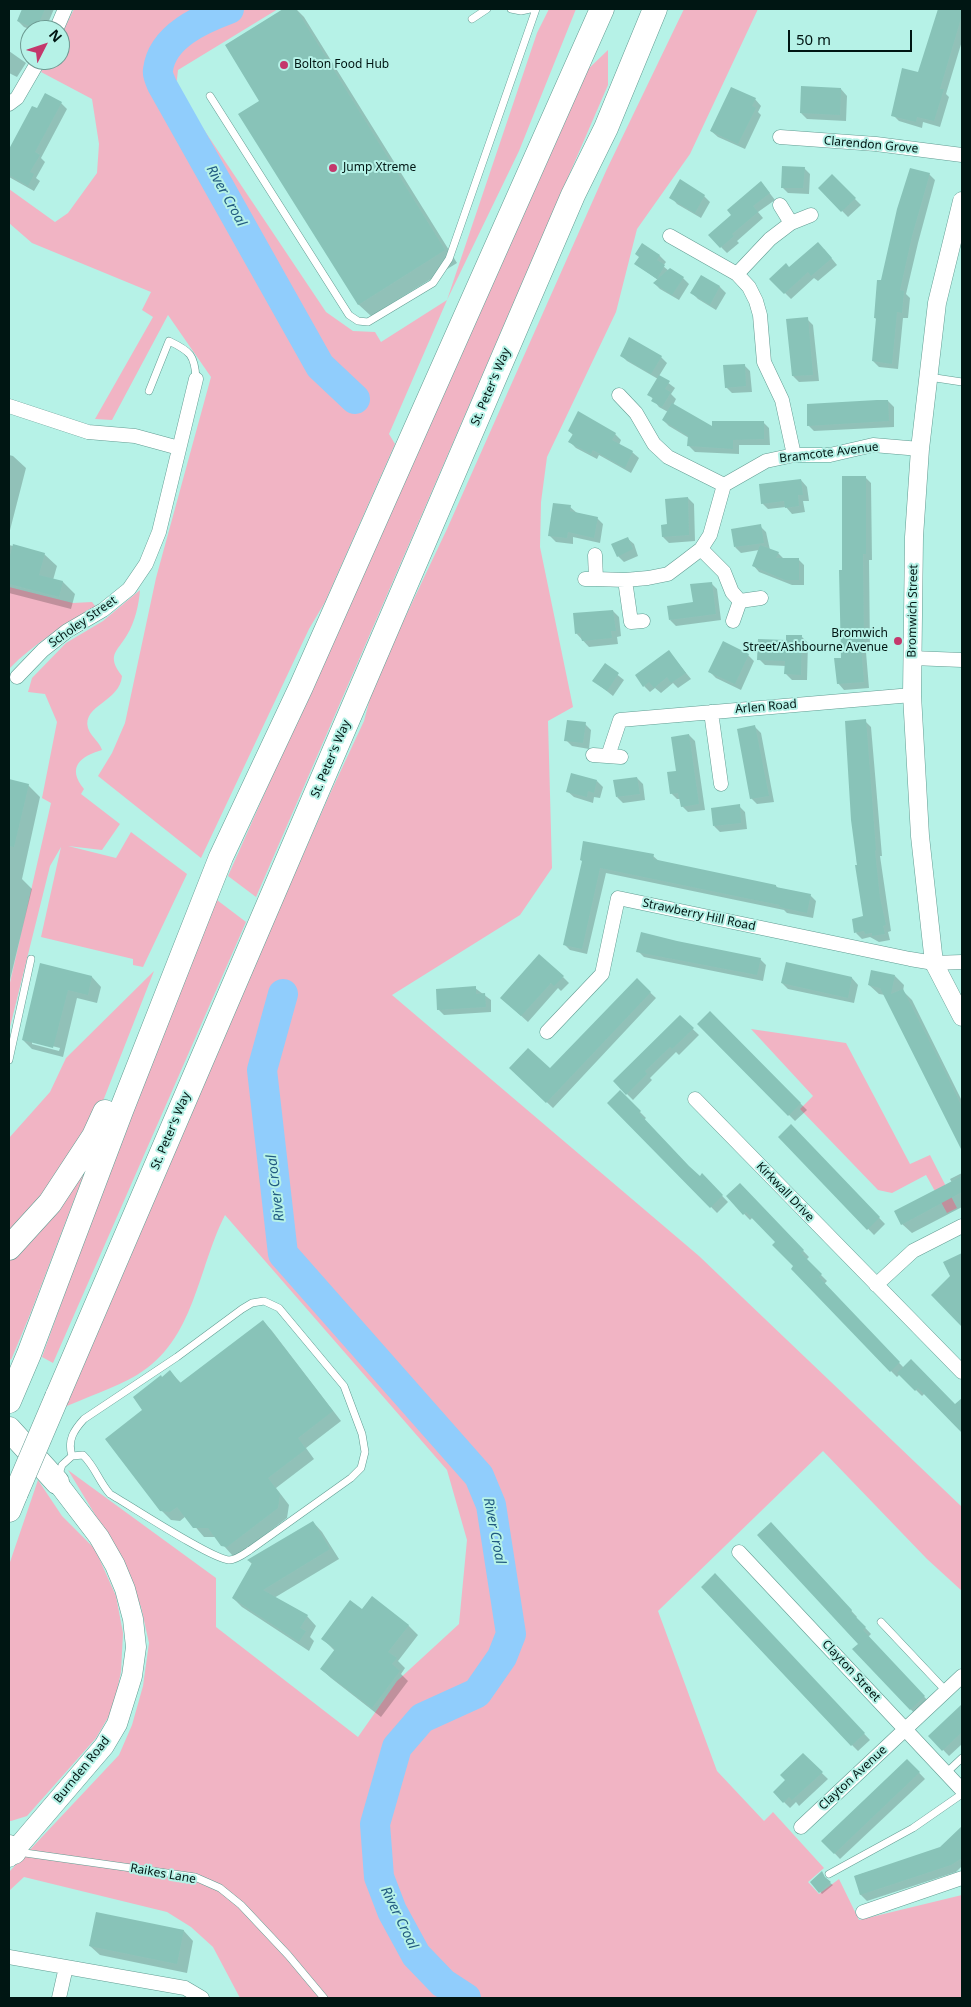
<!DOCTYPE html>
<style>
body{margin:0}
#map{position:relative;width:971px;height:2007px;overflow:hidden;background:#b6f2e7;font-family:"Noto Sans",sans-serif}
canvas{display:block}
.frame{position:absolute;inset:0;border:10px solid #001613;pointer-events:none}
.north{position:absolute;left:20px;top:20px;width:50px;height:50px;box-sizing:border-box;background:#b6f2e7;border:1px solid #6d9a92;border-radius:50%;rotate:49deg;font-size:14px;font-weight:700;line-height:20px;text-align:center;color:#001613}
.north::after{content:'';display:block;margin:auto;width:18px;height:22px;background:#c4386c;clip-path:polygon(50% 0,100% 100%,50% 72%,0 100%)}
.scale{position:absolute;left:788px;top:30px;width:124px;height:22px;box-sizing:border-box;border:2px solid #001613;border-top:0;padding-left:6px;font-size:15px;line-height:18px;white-space:nowrap;color:#001613;-webkit-text-stroke:4px #b6f2e7;paint-order:stroke}
</style>
<div id="map">
<canvas width="971" height="2007"></canvas>
<div class="frame"></div>
<div class="north">N</div>
<div class="scale">50 m</div>
</div>
<script>
const ctx = document.querySelector('canvas').getContext('2d');
ctx.lineJoin = 'round';
function fill(path, color) { ctx.fillStyle = color; ctx.fill(path, 'evenodd'); }
function strokePath(path, color, width, dash) { ctx.strokeStyle = color; ctx.lineWidth = width; ctx.lineCap = dash ? 'butt' : 'round'; ctx.setLineDash(dash || []); ctx.stroke(path); }
function drawText(font, color, halo, rows, align = 'center') {
  ctx.font = font + ' "Noto Sans",sans-serif'; ctx.lineWidth = 4; ctx.setLineDash([]); ctx.textBaseline = 'middle'; ctx.strokeStyle = halo; ctx.fillStyle = color; for (const [text, x, y, turn = 0] of rows) {
    ctx.save(); ctx.translate(x, y); ctx.rotate((+turn || 0) * Math.PI / 180); ctx.textAlign = isNaN(turn) ? turn : align; if (halo) ctx.strokeText(text, 0, 0); ctx.fillText(text, 0, 0); ctx.restore();
  }
}
fill(new Path2D(`
 M74,9H278L178,70L176,88L326,312L353,331L375,332L381,342L447,300L537,33L549,9H576L519,151L447,300L389,434L395,444L325,602L309,629L201,858L98,776L112,753L125,723L156,578L211,377L168,315L112,420L95,419L153,317L142,310L151,292L32,243L9,223V189L55,222L68,213L97,173L99,144L92,99L41,72L47,60H60V37Z
 M684,9H758L690,154L637,229L616,312L547,457L541,502L540,547L573,707L548,721L552,868L520,915L392,995L699,1256L962,1507V1591L927,1559L823,1451L658,1611L717,1771L764,1821L773,1812L824,1868L808,1882L819,1894L839,1879L859,1920L962,1895V1998H240L213,1947L191,1927L167,1912L24,1877L9,1891V1872L119,1755L132,1725L143,1686L149,1643L141,1607L122,1559L68,1470L216,1578V1627L358,1737L397,1681L459,1624L467,1540L447,1470L225,1215C197,1270 195,1340 137,1375C115,1388 84,1398 60,1409L328,798L364,721L374,683L447,529L606,171Z
 M608,50V85L256,897L228,876L584,73Z
 M9,587L73,603L92,602L96,607C65,625 34,643 9,669Z
 M140,590C139,604 135,622 127,635C117,652 106,655 122,676C120,702 82,705 88,728C91,737 99,741 102,750C81,756 66,767 84,789L81,794L120,824L102,850L68,846L116,858L131,832L187,874L143,967L133,965V959L41,937L61,847L50,866L9,1031V987L51,803L42,798L57,722L45,694L28,692L32,678L66,643L103,621Z
 M217,900L246,922L53,1363L42,1357L114,1156Z
 M154,971L103,1101L34,1206L9,1232V1138L50,1092L66,1058Z
 M751,1029L846,1043L910,1164L930,1155L957,1208L947,1213L926,1175L892,1193L878,1190L800,1109L813,1096Z
 M89,1161L31,1312L11,1360L9,1357V1257Z
 M38,1480L62,1516L95,1549L116,1596L123,1633L121,1672L113,1709L96,1738L27,1816L11,1821H9V1565Z`), '#f1b4c4');
fill(new Path2D(`
 M24,9H54L45,30H32L24,27L18,21Z
 M285,9H296L304,17L457,263L371,316L358,304L261,101L227,45Z
 M937,9H962V41L946,94L949,97L940,127L923,122L922,128L899,121L893,115L919,74L939,11Z
 M9,51L26,63L17,77L9,73Z
 M841,89L847,96L846,121L807,119L801,113Z
 M755,99L761,106L758,112L761,115L745,149L718,137L711,131Z
 M61,103L67,109L41,158L45,162L36,178L40,181L34,191L9,177V152L33,108L37,110Z
 M804,168L810,174L809,194L788,193L782,187Z
 M929,174L935,180L918,243L906,294L910,298L908,318H903L898,369L879,367L873,361L877,320L875,318L882,281Z
 M832,176L861,205L848,217L820,188Z
 M681,181L704,196L710,202L701,218L677,204L671,197Z
 M761,182L775,200L758,212L763,218L737,241L739,243L727,253L721,247L733,215Z
 M642,245L660,256L666,262L663,266L669,271L683,278L689,284L679,300L660,289L654,283L658,280L636,264L640,258Z
 M824,249L837,265L818,281L814,278L791,299L771,279Z
 M702,276L720,287L726,293L716,310L698,299L692,293Z
 M807,319L813,325L819,381L799,382L793,376Z
 M621,355L661,357L667,363L659,376L675,388L671,394L676,399L673,405L714,428L763,422L769,428L770,445H739V454L695,452L689,446V438L669,426L663,420L668,412L659,407L649,394L658,379L627,361Z
 M744,365L750,371L752,392L732,393L726,387Z
 M888,401L894,407V427L814,431L808,425Z
 M569,431L615,434L621,440L619,445L632,452L639,458L631,473L599,455L597,459L576,448L570,442L573,435Z
 M9,455L13,456L26,468L9,534Z
 M865,477L871,483L872,560H869L870,652H866L869,688L844,690L838,683L842,659L844,571Z
 M801,480L807,487L809,501H803L805,512L792,514L786,507L768,509L762,503Z
 M688,498L694,504L695,541L669,543L663,537L668,525Z
 M570,507L577,513L597,518L603,524L600,543L573,537V544L556,542L550,536Z
 M760,526L766,532L770,550L778,553L784,559H798L804,565V585H792L759,572L753,565L759,550L741,553L735,547Z
 M627,538L634,544L638,556L624,562L618,556Z
 M9,545L44,554L57,566L53,580L63,582L75,594L71,609L9,593Z
 M711,583L717,589L721,620L676,626L670,620L694,604Z
 M613,611L619,617L621,636L617,637L618,644L589,647L576,633Z
 M802,637L808,643L807,680H792L786,674V666L765,665L759,659L787,642Z
 M669,652L691,679L678,688L673,683L661,693L655,688L650,692L644,686Z
 M748,655L754,661L741,690L716,678L710,672Z
 M605,665L624,680L613,696L594,681Z
 M865,721L871,727L882,856H880L891,931L888,932L890,940L879,942L870,937L862,939L856,933L864,918L858,877L846,722Z
 M585,724L591,730L589,749L572,746L566,740Z
 M755,727L761,733L774,802L757,804L751,798Z
 M689,735L695,741L705,810L688,812L682,806L681,799H677L671,793Z
 M637,778L643,784L645,800L623,803L617,797Z
 M9,780L28,785L40,797L22,879L32,889L9,984Z
 M597,781L603,787L600,798L594,797L593,803L574,797L567,791Z
 M739,806L745,812L747,829L720,832L714,826Z
 M653,856L660,862L776,886L779,889L810,895L816,901L813,918L787,913L784,910L606,873L587,954L570,950L564,944L583,862Z
 M638,951L760,959L766,965L763,981L644,957Z
 M41,965L92,977L101,987L97,1003L77,998L63,1057L32,1049L23,1040ZM32,1041L60,1048L59,1051L32,1044Z
 M895,976L904,985L903,991L912,1000L962,1101V1148L885,995L879,994L869,985Z
 M563,977L569,983L561,991L558,988L528,1022L508,1004Z
 M852,978L858,985L854,1003L788,989L782,983Z
 M637,980L656,998L553,1108L511,1068L550,1070Z
 M475,988L491,1000V1012L444,1015L438,1009Z
 M710,1013L807,1110L795,1121L699,1024Z
 M680,1017L699,1035L679,1055L676,1052L650,1078L652,1080L633,1100L614,1081Z
 M620,1092L646,1118L644,1120L699,1178L702,1175L728,1202L717,1213L609,1103Z
 M791,1126L885,1224L874,1235L780,1137Z
 M962,1173V1207L912,1233L902,1224L952,1183L950,1179Z
 M746,1191L809,1257L806,1260L827,1281L824,1284L904,1368L911,1361L962,1414V1432L925,1393L922,1396L900,1374L897,1377L891,1371L795,1266L777,1242L753,1217L750,1220L727,1196Z
 M263,1321L272,1331L341,1421L306,1448L314,1459L276,1488L289,1505L287,1518L237,1556L232,1555L216,1537H204L186,1516L180,1521L171,1520L161,1510L144,1410L162,1378L170,1372L181,1383Z
 M313,1522L322,1532L339,1559L274,1598L307,1616L316,1626L310,1637L314,1641L309,1651L242,1607L233,1598L252,1564L249,1561Z
 M777,1530L857,1617L856,1618L871,1634L868,1637L930,1703L917,1716L854,1649L860,1644Z
 M715,1575L870,1740L858,1751L852,1745Z
 M362,1610L408,1625L418,1635L398,1661L405,1668L401,1674L408,1681L381,1717L331,1678L321,1669L335,1651L323,1639Z
 M962,1705V1744L949,1756L930,1736Z
 M803,1755L828,1779L799,1806L796,1802L790,1808L774,1792L787,1780Z
 M907,1760L925,1779L840,1859L823,1841Z
 M962,1828V1866L956,1872L867,1901L861,1895L855,1876L941,1848Z
 M826,1880L833,1885L822,1894L811,1882Z
 M184,1931L193,1941L187,1973L100,1955L90,1946Z`), '#0003');
strokePath(new Path2D(`
 M229,9C202,19 162,36 158,70C157,74 160,80 162,85L320,366L355,399
 M283,994L262,1070L283,1254L479,1476L491,1505L511,1634L502,1657L477,1693L422,1718L397,1747L375,1824L379,1877L392,1911L416,1955L443,1983L466,1998`), '#90cdfc', 30);
fill(new Path2D(`
 M22,9H45L36,29L17,21Z
 M283,9H296L445,250L358,305L238,114L259,101L225,45Z
 M938,9H962V15L940,89H944L934,121L917,117L916,122L891,116L902,68L918,72Z
 M801,86L841,88L840,115L800,113Z
 M731,87L756,98L752,106L756,108L738,144L710,131Z
 M45,93L62,102L35,152L40,155L30,172L34,174L28,186L9,175V149L32,106L37,108Z
 M782,166L805,167L803,188H781Z
 M910,168L930,173L912,236L900,290L904,291L902,313L897,312L892,364L872,361L876,318H874L877,280H881L897,209Z
 M832,174L856,198L841,212L818,188Z
 M680,179L705,195L695,213L669,198Z
 M761,181L770,193L753,206L758,212L732,234L734,236L720,248L708,235L731,215L727,210Z
 M818,242L832,258L811,276L808,272L784,294L769,279L786,263L789,267Z
 M642,243L660,255L657,260L665,265L657,279L634,264L639,257L635,254Z
 M670,268L684,277L672,295L653,283Z
 M701,275L720,286L710,305L690,293Z
 M808,317L813,375L792,376L786,319Z
 M629,337L662,356L651,374L620,356Z
 M745,364L746,386L725,388L723,365Z
 M659,375L670,381L665,389L671,392L662,407L651,401L653,398L647,395Z
 M877,400H888L889,421L807,426V404Z
 M672,403L712,426V421H764V439L733,440V449L687,446L688,436L662,420Z
 M578,411L616,433L612,440L633,451L625,468L593,450L591,454L568,442L573,434L568,431Z
 M842,476H866V554H863L864,646L861,647L864,682L837,684L834,658H841L839,570H842Z
 M801,479L803,495H798L799,506L785,508L784,501L761,504L759,484Z
 M688,497L689,535L662,537L661,525L667,524L665,499Z
 M553,503L571,505L570,511L598,517L594,538L568,532L567,538L548,536Z
 M761,524L764,543L734,547L731,529Z
 M628,537L633,549L617,557L611,544Z
 M13,544L45,553L39,575L63,581L59,597L9,584V560Z
 M760,545L779,552L776,558H799V580H785L752,566Z
 M712,582L716,614L669,620L667,606L693,602L690,584Z
 M613,610L616,631H611L612,638L582,641L580,633L575,634L573,613Z
 M786,635H802L801,675L784,674L785,661L757,660L758,639L786,640Z
 M723,641L749,654L735,684L708,672Z
 M669,650L686,673L671,683L667,677L654,688L649,682L643,687L635,675Z
 M605,663L619,673L607,691L592,681Z
 M866,719L876,850L875,851L880,898L886,925L883,926L885,934L872,936V933L865,934L864,931L854,933L852,919L863,916L855,865H857L851,820L845,721Z
 M567,720L586,722L583,743L564,741Z
 M755,725L769,796L750,799L737,729Z
 M689,734L699,804L681,807L678,793L670,794L667,772L676,771L671,737Z
 M571,773L597,780L594,793L588,791L587,797L566,792Z
 M637,777L640,794L616,797L613,780Z
 M9,779L29,784L14,847L9,846Z
 M740,804L741,823L713,826L711,808Z
 M583,841L654,854L653,859L776,885V887L811,894L807,913L779,907L780,905L745,898L600,868L582,949L563,945L582,861L580,860Z
 M641,932L677,941L761,958L757,975L636,952Z
 M539,954L564,976L554,986L551,983L521,1016L500,998Z
 M786,962L852,977L848,998L781,983Z
 M40,963L92,976L88,995L68,990L53,1048L22,1040Z
 M871,970L895,975L891,994L903,989L945,1072L962,1107V1151L880,988L868,985Z
 M637,978L651,992L546,1103L509,1068L528,1048L550,1068Z
 M476,986V994L485,993L486,1007L437,1010L436,989Z
 M710,1011L801,1103L788,1116L697,1024Z
 M680,1015L694,1028L672,1049L670,1047L645,1071L647,1074L626,1095L613,1081Z
 M620,1090L641,1111L639,1113L689,1166L700,1176L702,1173L723,1195L710,1208L607,1103Z
 M791,1124L880,1217L867,1230L778,1137Z
 M962,1176V1192L901,1225L894,1211Z
 M740,1183L804,1250L801,1253L822,1274L819,1277L900,1362L890,1372L791,1269L793,1266L772,1245L775,1242L746,1212L743,1215L726,1196Z
 M962,1253V1327L931,1295L950,1276L943,1262Z
 M263,1320L333,1411L298,1438L306,1449L268,1478L280,1494L278,1508L227,1547L221,1546L208,1528H193L177,1507L170,1512L160,1511L105,1439L142,1410L133,1397L161,1375L162,1377L170,1370L180,1383Z
 M911,1359L955,1404L962,1398V1433L918,1388L915,1391L897,1373Z
 M313,1521L330,1549L263,1590L308,1615L300,1628L306,1631L299,1642L232,1598L252,1563L247,1560Z
 M771,1522L852,1610L851,1612L866,1627L863,1630L925,1696L910,1710L852,1649L858,1644L757,1535Z
 M715,1573L865,1733L851,1746L701,1587Z
 M372,1596L409,1625L388,1652L397,1658L392,1664L400,1671L372,1708L320,1669L335,1649L321,1639L350,1600L362,1609Z
 M962,1704V1732L942,1751L928,1736Z
 M803,1753L823,1772L792,1800L789,1797L783,1803L773,1792L785,1780L780,1775Z
 M907,1759L920,1772L834,1854L821,1841Z
 M962,1826V1858L951,1865L860,1895L854,1876L940,1847Z
 M822,1871L825,1877L831,1882L819,1893L810,1882Z
 M96,1912L184,1930L177,1964L89,1946Z`), '#88c3b8');
const service = new Path2D(`
 M511,9L521,11L530,9
 M472,19L487,9
 M210,96L349,315L358,321L368,322L433,283L449,259L536,9
 M929,377L962,382
 M149,391L169,341C190,351 195,355 196,379
 M9,1060L31,959
 M58,1477L62,1465L72,1456L83,1455C96,1468 98,1480 110,1494C131,1506 211,1559 229,1560C236,1560 244,1554 250,1550L351,1478L361,1468L365,1452L362,1434L344,1386L279,1308L264,1301L252,1303L242,1309L177,1357L84,1419C74,1430 67,1440 72,1456
 M881,1622L946,1691
 M946,1773L962,1758
 M18,1852L195,1877L220,1888L241,1905L288,1955L324,1998
 M829,1874L913,1828L962,1794`);
const minor = new Path2D(`
 M56,30L65,9
 M9,104L17,98L39,60
 M780,137L876,144L962,155
 M780,205L791,223L811,215
 M670,236L737,274L749,287L756,301L760,315L764,362L782,400L794,455
 M737,274L770,239L791,223
 M619,395L636,413L654,444L668,457L724,485
 M9,406L88,432L135,436L179,448
 M701,549L724,572L732,592L740,601
 M585,579H596L595,555
 M596,579L625,580L648,578L668,574L684,562L701,549L710,535L724,485L766,461L794,455H830L873,445L920,449
 M625,580L631,622L643,621
 M733,621L740,601L761,598
 M912,658L962,660
 M17,677L43,650L67,631L103,610L129,589L146,564L159,532L196,379
 M711,712L721,784
 M593,755L621,757
 M608,756L620,720L912,695
 M547,1032L602,974L618,898L910,959L934,963L962,962
 M695,1099L962,1372
 M876,1285L913,1251L962,1226
 M739,1552L962,1790
 M801,1827L962,1676
 M863,1912L962,1878
 M9,1957L185,1988L202,1998
 M59,1998L66,1967`);
const tertiary = new Path2D(`
 M962,201L937,303L920,449L914,537L912,695L920,836L934,963L962,1017`);
const secondary = new Path2D(`
 M9,1857L104,1746L117,1724L132,1676L136,1647L133,1619L125,1589L115,1565L99,1537L57,1482`);
const trunk = new Path2D(`
 M9,1248L50,1203L94,1136L105,1112
 M57,1397L573,195L606,128L655,9
 M9,1401L29,1354L121,1111L221,857L301,687L602,9
 M9,1429L57,1482
 M9,1510L16,1493
 M9,1847L14,1852`);
strokePath(service, '#629c92', 8);
strokePath(minor, '#629c92', 15);
strokePath(tertiary, '#629c92', 19);
strokePath(secondary, '#629c92', 21);
strokePath(trunk, '#629c92', 25);
strokePath(service, '#fff', 7);
strokePath(minor, '#fff', 14);
strokePath(tertiary, '#fff', 18);
strokePath(secondary, '#fff', 20);
strokePath(trunk, '#fff', 24);
const trunkBridge = new Path2D(`
 M16,1493L57,1397`);
strokePath(trunkBridge, '#629c92', 25, []);
strokePath(trunkBridge, '#fff', 24);
for (const [x, y, r, color] of [
 [284,65,5,"#c4386c"],
 [333,168,5,"#c4386c"],
 [898,641,5,"#c4386c"]
]) { const dot = new Path2D(); dot.arc(x, y, r, 0, 2 * Math.PI); ctx.fillStyle = color; ctx.fill(dot); strokePath(dot, '#b6f2e7', 2); }
drawText('12px', '#001613', '#b6f2e7', [
 ["Bolton Food Hub",294,65],
 ["Jump Xtreme",343,168],
 ["Bromwich",888,634,"right"],
 ["Street/Ashbourne Avenue",888,648,"right"]
], 'left');
drawText('12px', '#001613', '#b6f2e7', [
 ["Clarendon Grove",871,145,5],
 ["St. Peter's Way",491,387,-67],
 ["Bramcote Avenue",829,453,-7],
 ["Bromwich Street",913,611,-89],
 ["Scholey Street",83,622,-35],
 ["Arlen Road",766,707,-5],
 ["St. Peter's Way",331,759,-67],
 ["Strawberry Hill Road",699,915,12],
 ["St. Peter's Way",171,1131,-67],
 ["Kirkwall Drive",785,1192,46],
 ["Clayton Street",851,1671,47],
 ["Burnden Road",82,1770,-51],
 ["Clayton Avenue",853,1778,-43],
 ["Raikes Lane",163,1874,10]
]);
drawText('italic 14px', '#215a81', '#b6f2e7', [
 ["River Croal",226,196,61],
 ["River Croal",276,1188,-97],
 ["River Croal",494,1531,79],
 ["River Croal",399,1918,64]
]);
</script>
